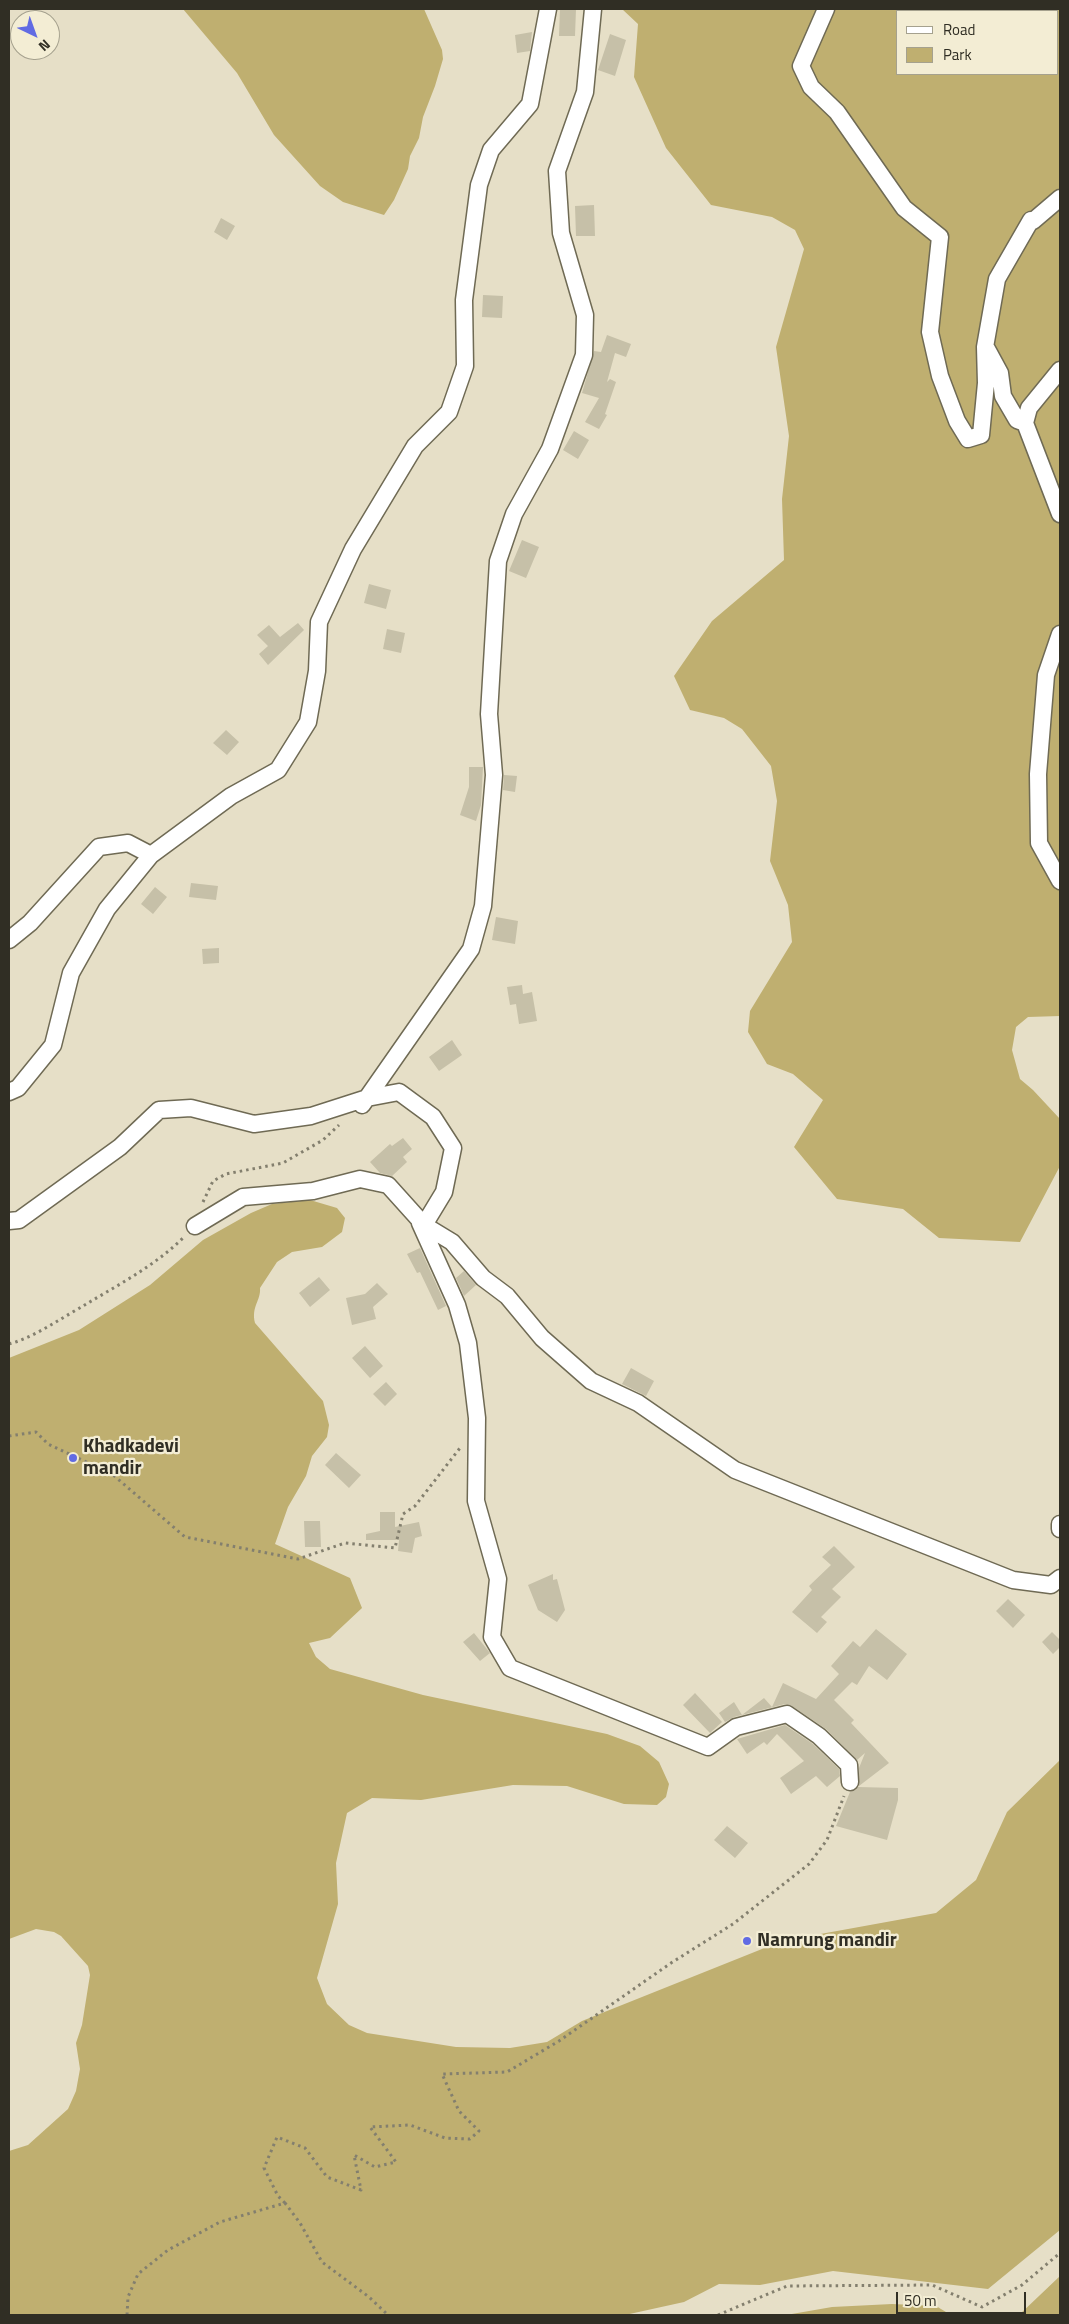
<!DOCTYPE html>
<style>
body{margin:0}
#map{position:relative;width:1069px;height:2324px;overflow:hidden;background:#e6dfc7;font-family:"Titillium Web",sans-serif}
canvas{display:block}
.frame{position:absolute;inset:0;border:10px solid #302e24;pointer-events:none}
.legend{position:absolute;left:896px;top:10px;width:162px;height:65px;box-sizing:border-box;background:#f3edd4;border:1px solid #a5a18e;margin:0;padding:6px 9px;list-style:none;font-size:15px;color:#302e24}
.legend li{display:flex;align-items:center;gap:10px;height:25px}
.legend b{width:25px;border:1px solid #a5a18e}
.north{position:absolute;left:10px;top:10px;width:50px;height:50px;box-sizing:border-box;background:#f3edd4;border:1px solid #a5a18e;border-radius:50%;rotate:138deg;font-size:14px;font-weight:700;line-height:20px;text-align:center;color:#302e24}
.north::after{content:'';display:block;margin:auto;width:18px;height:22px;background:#616be3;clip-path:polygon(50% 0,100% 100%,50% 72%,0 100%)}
.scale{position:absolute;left:896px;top:2292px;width:130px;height:22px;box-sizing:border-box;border:2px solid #302e24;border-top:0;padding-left:6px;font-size:15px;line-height:18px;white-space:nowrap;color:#302e24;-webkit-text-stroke:4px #f3edd4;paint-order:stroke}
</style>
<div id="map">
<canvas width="1069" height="2324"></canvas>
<div class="frame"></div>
<ul class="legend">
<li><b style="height:6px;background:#fff"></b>Road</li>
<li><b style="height:14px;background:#bfaf70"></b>Park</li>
</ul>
<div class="north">N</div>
<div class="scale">50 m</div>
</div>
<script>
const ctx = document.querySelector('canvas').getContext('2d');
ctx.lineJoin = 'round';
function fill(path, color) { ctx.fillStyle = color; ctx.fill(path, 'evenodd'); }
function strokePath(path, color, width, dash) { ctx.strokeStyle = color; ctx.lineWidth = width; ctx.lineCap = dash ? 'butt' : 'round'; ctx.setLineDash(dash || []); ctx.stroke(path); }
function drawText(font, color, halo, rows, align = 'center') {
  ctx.font = font + ' "Titillium Web",sans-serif'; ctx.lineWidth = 4.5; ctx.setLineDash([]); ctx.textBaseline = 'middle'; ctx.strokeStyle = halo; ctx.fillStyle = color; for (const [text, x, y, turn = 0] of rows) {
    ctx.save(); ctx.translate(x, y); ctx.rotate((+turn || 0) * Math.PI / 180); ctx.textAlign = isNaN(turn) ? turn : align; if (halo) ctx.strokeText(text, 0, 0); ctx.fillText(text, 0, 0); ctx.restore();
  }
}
fill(new Path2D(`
 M183,9H424L442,50L443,59L435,86L423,117L419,138L410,156L408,169L394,200L384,215L343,202L320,186L274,135L237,73Z
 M622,9H1060V1016L1028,1017L1016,1027L1012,1050L1020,1079L1033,1090L1060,1119V1166L1020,1242L939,1238L903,1209L837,1199L794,1147L823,1100L793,1074L767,1064L748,1032L750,1011L792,942L788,905L770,861L777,801L771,766L742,729L724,718L690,710L674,676L712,621L784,560L782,499L789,436L776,347L804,249L795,230L772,217L711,205L666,148L634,77L638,24ZM898,11H1058V74H898Z
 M310,1200L337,1208L345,1218L342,1232L322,1247L292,1252L277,1262L260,1288C261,1301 251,1306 255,1323L323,1401L329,1425L327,1437L312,1456L306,1476L288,1507L275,1544L350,1578L362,1608L330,1638L309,1643L316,1657L330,1669L423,1695L607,1734L640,1746L659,1762L669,1784L666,1797L657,1805L624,1804L567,1786L513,1785L421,1800L372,1798L347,1813L336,1863L338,1904L317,1978L327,2004L349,2025L367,2033L456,2047L510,2048L547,2042L582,2021L782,1941L936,1913L976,1880L1007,1812L1060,1760V2230L988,2289L833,2271L760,2285L719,2284L684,2302L625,2315H9V2151L28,2145L68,2109L76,2091L80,2069L76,2043L82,2025L90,1975L88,1966L61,1936L54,1932L36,1929L9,1939V1358L79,1330L150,1285L203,1240L251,1213L272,1204Z
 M1060,2276V2315H1019Z
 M892,2304L936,2306L951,2315H786L832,2307Z`), '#bfaf70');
fill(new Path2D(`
 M560,9H576L575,36H559Z
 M532,32L530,51L517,53L515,35Z
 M610,34L626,40L615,76L598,70Z
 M594,205L595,236H576L575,206Z
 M221,218L235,226L227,240L214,232Z
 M483,295L503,296L502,318L482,317Z
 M607,335L631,344L626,357L615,353L607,382L610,379L616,382L605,414L607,415L599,429L585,422L599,398L582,393L594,351L601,352Z
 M574,431L589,440L578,459L563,450Z
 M522,540L539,547L526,578L509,571Z
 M369,584L391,590L386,609L364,603Z
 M298,623L304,630L268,665L259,654L268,646L257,635L269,625L280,637Z
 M387,629L405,633L401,653L383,649Z
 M226,730L239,742L227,755L213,743Z
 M469,767H483L481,805L476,821L460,815L469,787Z
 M504,775L517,776L515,792L503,790Z
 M191,883L218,886L216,900L189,897Z
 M155,887L167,897L153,914L141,904Z
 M496,917L518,921L515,944L492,940Z
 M219,948V963L203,964L202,949Z
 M522,985L523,994L532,992L537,1021L519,1024L516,1004L510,1005L507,987Z
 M452,1040L462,1055L439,1071L429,1057Z
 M403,1138L412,1149L403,1157L407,1162L392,1176L380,1173L370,1162L390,1144L392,1146Z
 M420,1248L446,1306L438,1310L420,1272L417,1273L407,1254Z
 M464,1271L476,1285L464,1296L456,1278Z
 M319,1277L330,1290L310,1307L299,1293Z
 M377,1283L388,1294L373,1307L376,1319L352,1325L346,1298L365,1294Z
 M365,1346L383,1366L370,1378L352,1358Z
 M631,1368L654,1381L646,1396L622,1384Z
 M386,1382L397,1394L385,1406L373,1394Z
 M336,1453L361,1475L349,1488L325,1465Z
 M380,1512H395V1527L419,1522L422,1536L415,1538L412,1553L398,1551L399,1540H366V1534L380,1531Z
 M304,1521H320L321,1547H305Z
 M834,1546L855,1567L832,1589L841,1597L821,1617L827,1622L817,1633L792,1612L812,1590L809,1586L831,1565L822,1557Z
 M553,1574V1580L557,1579L565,1610L557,1622L538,1610L528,1585Z
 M1008,1599L1025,1615L1013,1628L996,1611Z
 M876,1629L907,1654L887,1680L869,1666L857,1685L852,1682L834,1700L854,1720L851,1723L889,1763L859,1786V1768L865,1753L857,1760L826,1729L792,1706L785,1704L734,1717L725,1722L719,1713L734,1702L742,1715L764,1698L772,1707L783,1683L816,1699L839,1674L831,1666L853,1641L860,1647Z
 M1052,1632L1060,1640V1647L1053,1654L1042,1642Z
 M474,1633L490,1653L480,1661L463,1642Z
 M695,1693L722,1722L710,1733L683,1705Z
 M785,1725L813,1744L839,1769L840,1776L827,1787L816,1776L791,1794L780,1778L804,1761L777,1734L767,1745L764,1742L747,1754L737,1739Z
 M858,1787L898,1788V1800L887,1840L836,1826L850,1792Z
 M727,1826L748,1843L735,1858L714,1840Z`), '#c6c0a8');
const street = new Path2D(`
 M826,9L801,66L811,87L837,112L904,208L940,237L930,332L940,376L957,421L968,439L981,435L986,383L985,347L997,279L1031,220L1033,221L1060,198
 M987,349L1000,373L1003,396L1017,420L1025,423L1060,514
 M1025,423L1029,408L1060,370
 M1060,634L1046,675L1038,774L1039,843L1060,881
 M151,855L231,796L278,770L308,722L317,671L319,622L353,549L415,446L449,412L465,366L464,300L479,185L491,150L530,104L548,9
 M9,940L30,923L99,847L128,843L151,855L107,909L71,973L53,1045L18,1088L9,1092
 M362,1105L471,949L483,906L494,775L489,714L498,561L514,514L550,449L584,355L585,315L561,233L557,171L585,92L593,9
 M9,1221L19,1220L120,1147L159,1110L191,1108L254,1124L311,1116L367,1098L399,1092L433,1117L453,1148L444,1192L424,1225
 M420,1223L457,1305L468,1343L477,1418L476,1501L498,1579L492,1637L510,1668L708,1747L736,1727L787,1714L819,1736L849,1765L850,1782
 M195,1226L243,1197L313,1191L360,1179L388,1185L424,1225L452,1242L483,1278L507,1296L542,1338L591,1381L638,1403L735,1470L1013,1580L1051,1585L1060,1578
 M1060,1524V1529`);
strokePath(street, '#6f6a54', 19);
strokePath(new Path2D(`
 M203,1202L213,1181L226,1174L283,1163L323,1140L339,1125
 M9,1344C34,1337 55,1322 78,1309C114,1287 154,1267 184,1237
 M9,1436L36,1432L48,1444L112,1474L185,1537L298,1559L345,1543L395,1548L403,1514L415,1506L460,1448
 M285,2203L278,2196L264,2168L277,2137L305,2148L327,2177L361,2190L354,2155L375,2167L396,2162L370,2127L410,2125L445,2138L470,2139L479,2131L459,2111L442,2074L507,2072L559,2041L671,1963L733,1924L809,1864L827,1840L844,1796
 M127,2315L128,2297L138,2274L168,2250L220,2222L285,2203L300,2223L322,2262L369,2297L388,2315
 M718,2315L787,2286L932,2285L982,2307L1022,2285L1060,2253`), '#837f6e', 3, [2.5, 4]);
strokePath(street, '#fff', 16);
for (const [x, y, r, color] of [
 [73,1458,5,"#616be3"],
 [747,1941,5,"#616be3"]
]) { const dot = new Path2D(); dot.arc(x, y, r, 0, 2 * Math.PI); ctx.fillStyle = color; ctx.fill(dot); strokePath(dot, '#f3edd4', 2); }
drawText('bold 19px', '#302e24', '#f3edd4', [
 ["Khadkadevi",83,1447],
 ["mandir",83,1469],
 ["Namrung mandir",757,1941]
], 'left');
</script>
